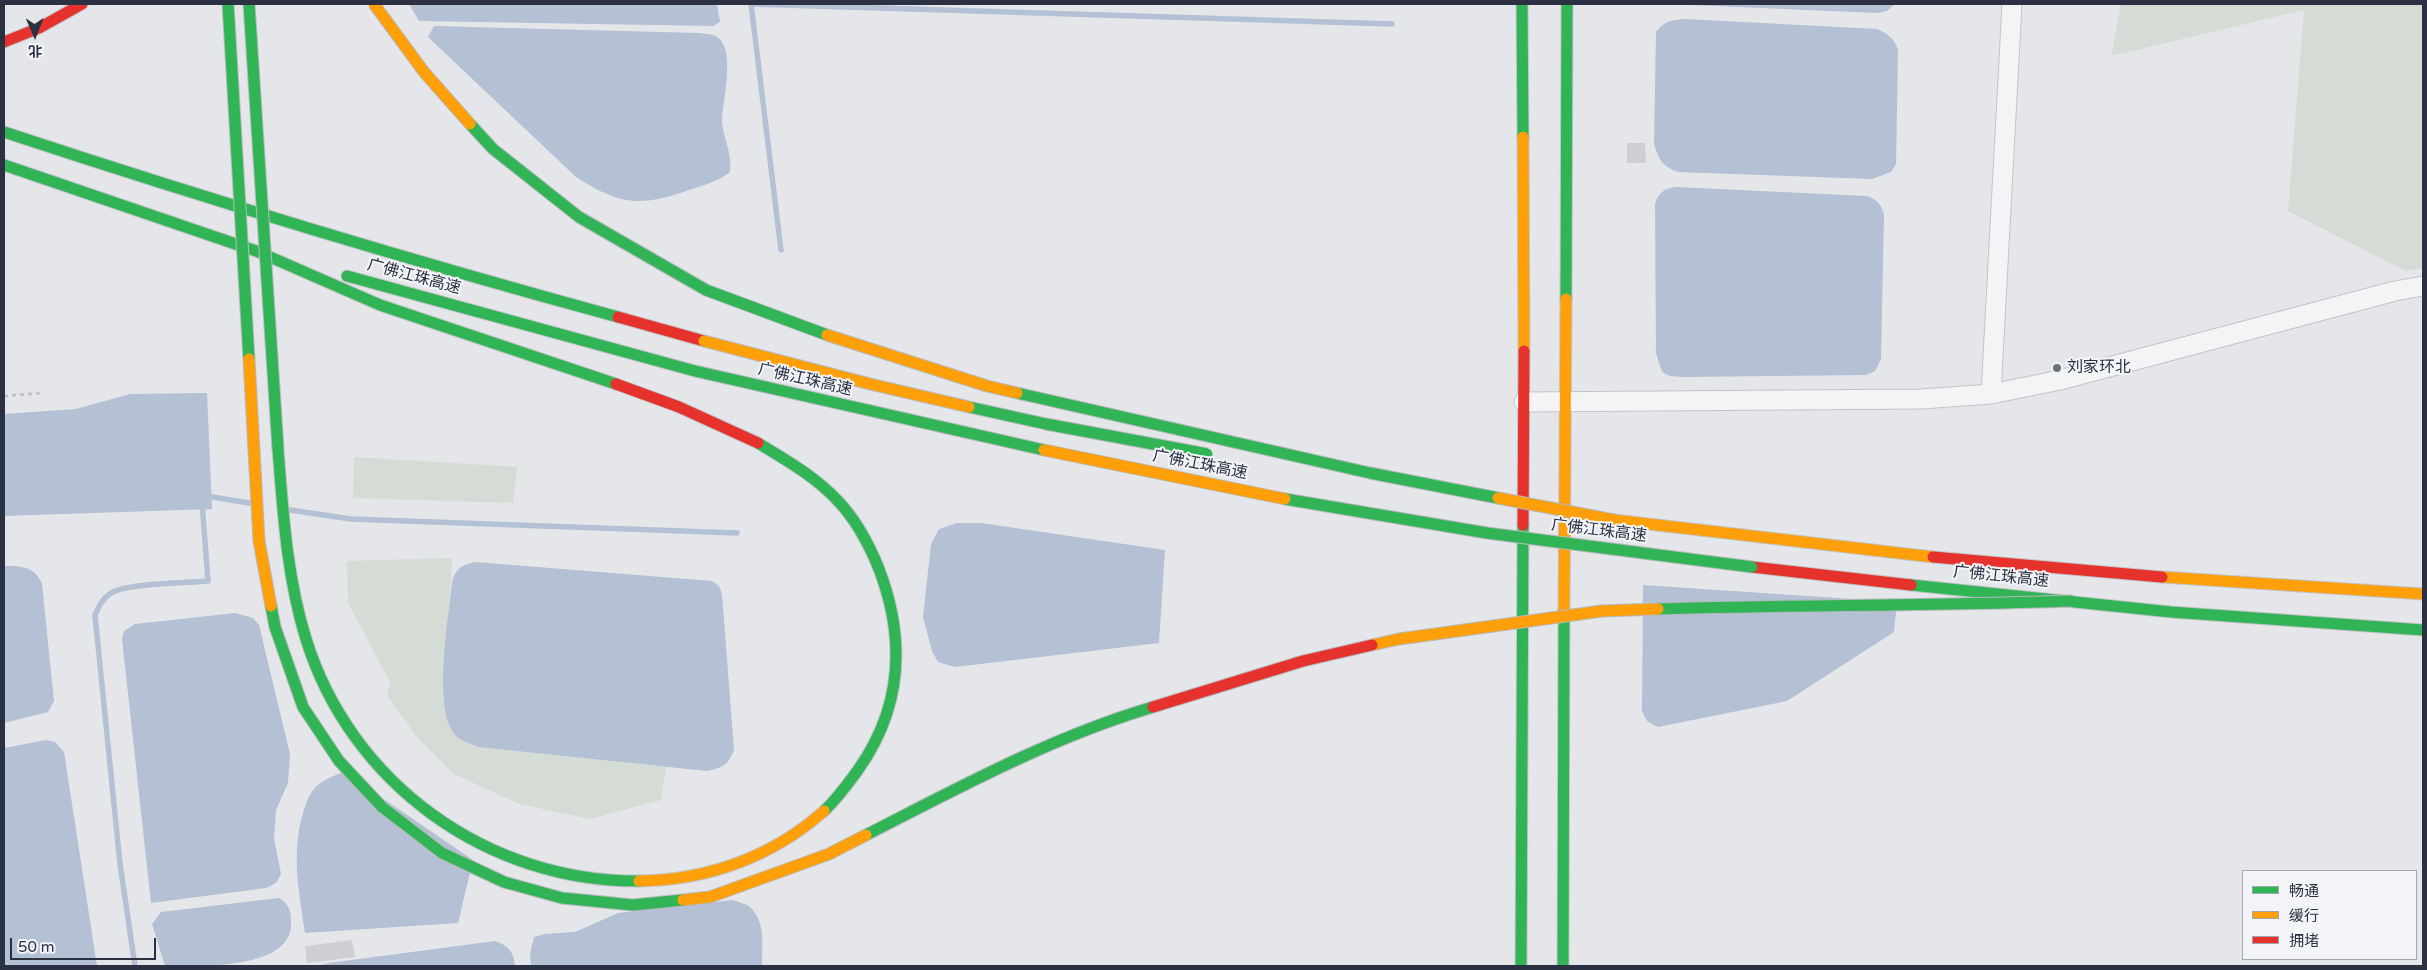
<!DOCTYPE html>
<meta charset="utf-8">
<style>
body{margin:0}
#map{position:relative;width:2427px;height:970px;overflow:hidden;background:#e4e6e9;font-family:"Varela Round","Noto Sans SC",sans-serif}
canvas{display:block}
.frame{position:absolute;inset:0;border:5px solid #2b3142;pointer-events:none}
.legend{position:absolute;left:2242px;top:870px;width:175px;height:90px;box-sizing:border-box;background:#f2f4f8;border:1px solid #a2a6af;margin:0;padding:6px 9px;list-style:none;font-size:15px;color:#2b3142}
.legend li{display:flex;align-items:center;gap:10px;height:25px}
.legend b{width:25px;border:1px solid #a2a6af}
.north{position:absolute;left:10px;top:10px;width:50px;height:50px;-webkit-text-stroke:4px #f2f4f8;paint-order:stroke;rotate:179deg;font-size:14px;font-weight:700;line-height:20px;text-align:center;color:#2b3142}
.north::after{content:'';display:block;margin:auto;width:18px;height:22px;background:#2b3142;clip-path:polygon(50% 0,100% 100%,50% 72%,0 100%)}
.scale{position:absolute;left:10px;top:938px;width:146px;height:22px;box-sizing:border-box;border:2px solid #2b3142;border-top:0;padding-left:6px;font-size:15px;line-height:18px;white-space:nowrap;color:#2b3142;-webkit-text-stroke:4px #f2f4f8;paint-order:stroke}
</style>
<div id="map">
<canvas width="2427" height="970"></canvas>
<div class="frame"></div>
<ul class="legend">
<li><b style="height:6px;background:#30b455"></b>畅通</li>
<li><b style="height:6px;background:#ff9f0a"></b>缓行</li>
<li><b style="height:6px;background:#e5322d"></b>拥堵</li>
</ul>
<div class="north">北</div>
<div class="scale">50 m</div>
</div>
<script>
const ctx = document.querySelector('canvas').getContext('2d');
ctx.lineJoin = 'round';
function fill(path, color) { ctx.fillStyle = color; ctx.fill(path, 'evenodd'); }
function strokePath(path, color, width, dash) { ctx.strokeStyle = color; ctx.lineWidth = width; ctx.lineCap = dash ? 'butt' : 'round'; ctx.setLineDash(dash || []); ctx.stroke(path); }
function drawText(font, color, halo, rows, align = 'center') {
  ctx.font = font + ' "Varela Round","Noto Sans SC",sans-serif'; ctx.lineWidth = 4; ctx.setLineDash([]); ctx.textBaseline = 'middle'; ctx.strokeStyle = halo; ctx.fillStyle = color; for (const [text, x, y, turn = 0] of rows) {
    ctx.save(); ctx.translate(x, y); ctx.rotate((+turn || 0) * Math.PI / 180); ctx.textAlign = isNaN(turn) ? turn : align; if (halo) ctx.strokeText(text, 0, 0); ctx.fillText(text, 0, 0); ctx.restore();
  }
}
fill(new Path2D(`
 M2121,4H2423V268L2406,271L2288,211L2304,10L2111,56Z
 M354,457L517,467L513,503L353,498Z
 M452,558L443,698L478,747L666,767L661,800L590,819L519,804L454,774L416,736L387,695L390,682L348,603L347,561Z`), '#d4dcd5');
fill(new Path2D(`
 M409,4H717L720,22L713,26L419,21Z
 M1669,4H1895L1887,11L1877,13Z
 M1685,19L1877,29C1888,34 1894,38 1898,50L1896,164L1891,172L1872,179L1678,172C1662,166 1659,160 1654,144L1656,32C1664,21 1672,20 1685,19Z
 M434,26L698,33C704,34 711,33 717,37C736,48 723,100 722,119C722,137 733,153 730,172C718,181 705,185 692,189C641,207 621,206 576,177L428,37Z
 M1676,187L1867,196C1877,200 1881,204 1884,214L1881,359L1875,371L1866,375L1683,377L1670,376L1662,372L1656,353L1655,204C1659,192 1664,189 1676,187Z
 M207,393L212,509L4,516V414L76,409L130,394Z
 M957,523H981L1165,550L1159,643L955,667L938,662L932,651L923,617L931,544L939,529Z
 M475,562L712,581L719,586L722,594L734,750C728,765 723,768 707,771L478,747C472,744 462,741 457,737C431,713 449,616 452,582C456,569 461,565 475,562Z
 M4,566C21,566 35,566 42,584L54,701L48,712L4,723Z
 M1643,585L1897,602L1894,632L1787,701L1658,727L1647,721L1642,711Z
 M235,613L253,618L259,625L290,754L288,783L276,810L274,838L281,874L276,883L266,888L151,903L122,639L124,631L135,624Z
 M46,740L55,742L64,752L97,966H4V748Z
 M344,772L473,860L458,923L305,933C299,892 291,854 303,813C306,804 308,796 314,789C322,780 333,776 344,772Z
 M279,898C290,905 291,911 291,924C291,970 200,966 165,966L152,924L161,912Z
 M733,900C738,902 747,904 751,908C766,923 762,947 762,966H531L530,954L534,937L545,934L575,932L618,913Z
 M495,941C508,945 514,952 515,966H318L329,963Z`), '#b4c0d3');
strokePath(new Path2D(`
 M751,4L1392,24
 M751,4L781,250
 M206,496L249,503
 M290,510L351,519L737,533
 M135,966L120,864L95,615C99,606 102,599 111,593C128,583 186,583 208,581L202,502`), '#b4c0d3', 5.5);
fill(new Path2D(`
 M1627,143H1645L1646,163H1627Z
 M352,940L355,957L307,963L305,946Z`), '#cecfd3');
const street = new Path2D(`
 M1991,394L2012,4
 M1524,402L1921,399L1991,394L2060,380L2395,291L2423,286`);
const fast = new Path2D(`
 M1522,4L1523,137
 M4,132C207,199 412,261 618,317
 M4,165L262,253
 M254,250L380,305L616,384
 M347,276L695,371
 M1566,299L1567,4
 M758,443C786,460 816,477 838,501C856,520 869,544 879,569C906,640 902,708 858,770C847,785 837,799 824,811
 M278,449C283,513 287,578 306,639C351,784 488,882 639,881
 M1911,585L2171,612L2423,630
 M1521,966L1523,525
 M1563,966L1564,611`);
const slow = new Path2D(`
 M1523,137L1524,351
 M1614,520L1933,557
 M2162,577L2423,594
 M1564,611L1566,299
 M639,881C708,880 772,857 824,811`);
const jam = new Path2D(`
 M4,42L39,28L82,4
 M618,317L704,341
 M616,384L679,407L758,443
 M1523,525L1524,351
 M1933,557L2162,577
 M1752,567L1911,585`);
strokePath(street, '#c2c4c7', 21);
strokePath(fast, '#c2c4c7', 13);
strokePath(slow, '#c2c4c7', 13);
strokePath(jam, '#c2c4c7', 13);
strokePath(new Path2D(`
 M4,396L42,393`), '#c3c4c9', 3, [4, 4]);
strokePath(street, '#f3f4f6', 19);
strokePath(fast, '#30b455', 11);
strokePath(slow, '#ff9f0a', 11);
strokePath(jam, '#e5322d', 11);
const fastBridge = new Path2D(`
 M228,4L249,359
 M249,4L278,449
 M470,124L493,149L579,217L706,290L827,335
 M695,371L1044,450
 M1017,393L1370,473L1498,498
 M969,407L1046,424L1207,454
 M1285,499L1487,533L1752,567
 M271,606L275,627L303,707L339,761L382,807L442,853L504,882L562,898L633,905L683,900
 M1658,609C1795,605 1933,606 2071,601
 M866,835C960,787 1052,737 1153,707`);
const slowBridge = new Path2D(`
 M374,4L424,72L470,124
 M827,335L987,386L1017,393
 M704,341L870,384L969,407
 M249,359L259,541L271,606
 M1044,450L1285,499
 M1498,498L1614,520
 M1372,645L1399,639L1602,611L1658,609
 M683,900L710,897L829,854L866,835`);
const jamBridge = new Path2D(`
 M1153,707L1303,661L1372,645`);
strokePath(fastBridge, '#b6b9bd', 13, []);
strokePath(slowBridge, '#b6b9bd', 13, []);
strokePath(jamBridge, '#b6b9bd', 13, []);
strokePath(fastBridge, '#30b455', 11);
strokePath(slowBridge, '#ff9f0a', 11);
strokePath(jamBridge, '#e5322d', 11);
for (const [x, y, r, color] of [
 [2057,368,5,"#6c707c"]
]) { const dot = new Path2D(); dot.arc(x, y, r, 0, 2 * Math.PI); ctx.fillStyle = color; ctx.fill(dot); strokePath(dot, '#f2f4f8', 2); }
drawText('16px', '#2b3142', '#f2f4f8', [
 ["广佛江珠高速",414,277,15],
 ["广佛江珠高速",805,380,13],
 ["广佛江珠高速",1200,465,11],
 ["广佛江珠高速",1599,531,7],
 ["广佛江珠高速",2001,577,6]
]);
drawText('16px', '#2b3142', '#f2f4f8', [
 ["刘家环北",2067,368]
], 'left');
</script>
